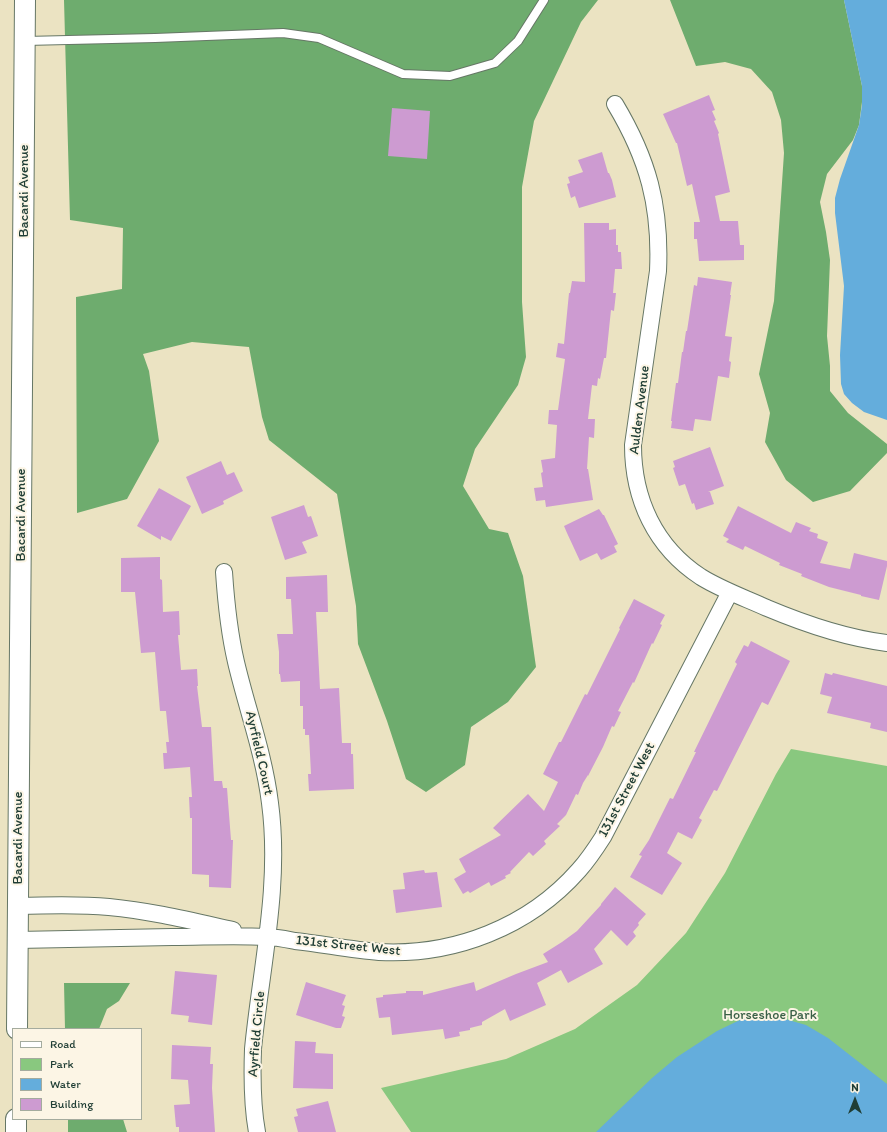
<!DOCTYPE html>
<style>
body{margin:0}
#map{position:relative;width:887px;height:1132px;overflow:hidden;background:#ebe3c2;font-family:Itim,sans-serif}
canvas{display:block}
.legend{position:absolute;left:12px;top:1028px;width:130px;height:92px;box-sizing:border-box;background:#fcf5e5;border:1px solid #a4ab9e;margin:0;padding:5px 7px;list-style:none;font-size:12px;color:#1f3d34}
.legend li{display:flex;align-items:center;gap:8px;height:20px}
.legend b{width:20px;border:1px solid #a4ab9e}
.north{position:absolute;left:835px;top:1080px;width:40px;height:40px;-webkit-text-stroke:3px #fcf5e5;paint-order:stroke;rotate:0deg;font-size:11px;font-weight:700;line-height:16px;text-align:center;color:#1f3d34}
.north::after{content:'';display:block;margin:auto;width:14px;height:18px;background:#1f3d34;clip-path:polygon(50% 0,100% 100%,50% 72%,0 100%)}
</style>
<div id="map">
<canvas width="887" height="1132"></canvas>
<ul class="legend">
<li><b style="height:5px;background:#fff"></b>Road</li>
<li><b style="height:11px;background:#89c87f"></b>Park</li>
<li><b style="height:11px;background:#64addc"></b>Water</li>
<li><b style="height:11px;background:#cd9bd1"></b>Building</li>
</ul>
<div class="north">N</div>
</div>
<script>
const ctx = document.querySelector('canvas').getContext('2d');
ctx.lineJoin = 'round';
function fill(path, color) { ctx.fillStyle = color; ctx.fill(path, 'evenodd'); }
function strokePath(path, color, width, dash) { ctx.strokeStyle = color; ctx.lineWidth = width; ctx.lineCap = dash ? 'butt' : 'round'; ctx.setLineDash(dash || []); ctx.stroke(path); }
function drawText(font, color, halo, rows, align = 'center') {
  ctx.font = font + ' Itim,sans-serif'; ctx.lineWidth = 4; ctx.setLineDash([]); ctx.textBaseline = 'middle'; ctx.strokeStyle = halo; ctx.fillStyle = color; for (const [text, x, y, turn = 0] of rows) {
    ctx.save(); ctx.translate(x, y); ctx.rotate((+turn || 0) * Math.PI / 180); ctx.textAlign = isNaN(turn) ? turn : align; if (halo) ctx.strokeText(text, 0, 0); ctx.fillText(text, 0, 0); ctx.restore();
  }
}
fill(new Path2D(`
 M791,749L887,766V1132H411L381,1088L506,1059L575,1029L637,985L686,933L725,873L776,774Z`), '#89c87f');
fill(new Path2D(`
 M64,0H598L581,22L534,121L522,187V302L526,357L518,385L475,449L463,486L489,529L508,533L523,576L536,667L508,702L471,727L465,765L426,792L406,779L387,721L358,644L356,606L337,494L269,440L262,417L249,347L192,342L143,354L149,371L159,441L127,499L77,513L76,297L122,289L123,228L70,220Z
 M670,0H844L862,86V102L859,125L853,140L827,174L820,202L826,232L830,260L827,336L830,366V391L848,413L887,444V453L850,491L813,502L786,480L765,442L770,413L759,374L774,301L784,153L781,120L772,92L751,69L725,62L696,66Z
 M64,983H130L119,1001L107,1009L99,1029H65Z
 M68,1119H123L127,1132H68Z`), '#6eac6e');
fill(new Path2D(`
 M844,0H887V420L864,412L852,403L844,394L841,384L840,355L844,286L835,213V198L840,179L859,125L862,105V86Z
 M760,1016L785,1019L806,1025L828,1038L887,1084V1132H596L652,1078L677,1057L717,1031L742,1019Z`), '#64addc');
fill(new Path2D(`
 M709,95L715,110L712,111L716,120L714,121L719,133L718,134L730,192L715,196L720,221H738L740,245H744V260L699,261L697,239H694V222H700L692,184L687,186L677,143H676L663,114Z
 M392,108L430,111L427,159L388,156Z
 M602,152L608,173H609L612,180L616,197L579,208L575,196L571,198L567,184L570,183L568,177L583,172L578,160Z
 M584,223H609V230L616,229V245H618V252H621L622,269H615L613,293H616L614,311L611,310L606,358H604L600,379L598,378L597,386L592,385L588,419H595L594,438L589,437L587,469H588L593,500L546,507L545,500L536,501L534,488L543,487L541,473L543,472L541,460L555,458L557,425L548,424L549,410H558L565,359L556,357L558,343L564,344L569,293H570L572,281L585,282Z
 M698,277L732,282L730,295H731L725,336L732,337L729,361L731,362L729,378L718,376L711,421L695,419L693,431L671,428L672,421H671L676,383H678L682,352H683L686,331H687L694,285L697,286Z
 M710,447L724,486L708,492H710L714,504L696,510L694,503L692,504L685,484L679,486L673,468L675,467L673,461Z
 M221,461L227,475L234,472L243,491L223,501L224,504L202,514L186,477Z
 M159,488L191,506L171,541L161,536V540L137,526Z
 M304,505L308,517L311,516L318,536L302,542L307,553L285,560L271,517Z
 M738,506L791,533L796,522L811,528L809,531L818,534L817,538L828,542L820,563L850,569L854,553L887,561V566L879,600L861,596V595L829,587L801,576L802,574L779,565L780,563L745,546L743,550L726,542L729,539L723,536Z
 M599,509L603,515H604L618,544L614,546L617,552L601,560L597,553L580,561L567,533L564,526Z
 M160,557V579L162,580L163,612L179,611L180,635H178L181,670L197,669L198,686H197L202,727H211L214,781H222L223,788H227L231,840H233L231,888L209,887V875L192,874V818H190L189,797H192L190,767L164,769L163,753H167L166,742H169L166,711H160L155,652L141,653L135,592H121V558Z
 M327,575L328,612H316L320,689L339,688L342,743H351V754H353L354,789L309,791L308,774H311L309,735H305V729H303V706H300V681L281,682L280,674H279V652L277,634H293L291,599H286V577Z
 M634,599L665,615L660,624L662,625L653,644L652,643L634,683L633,682L618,711L621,712L614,727L612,726L603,747L588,776V775L583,783L578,795L576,794L566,815L557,824L560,826L544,841L546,844L533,856L529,852L510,872L511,873L505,876L506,878L491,886L489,882L470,893L468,891L463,894L454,879L466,872L459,859L501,835L493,828L528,794L544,811L558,782L543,774L559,742H561L585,694L587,695L620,629L619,628Z
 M751,641L790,661L768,705L762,702L717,791L714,790L699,818L702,820L692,839L678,832L667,853L682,863L662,895L630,877L642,856L639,855L649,840L670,798L673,799L696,752H694L737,664L735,662L744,645L748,647Z
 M825,673L832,675L833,673L887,686V732L870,728L871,723L827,713L832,697L820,694Z
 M424,870L425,873L437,872L442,907L396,913L393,890L405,889L403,873Z
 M615,887L646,914L638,923L639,925L633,932L636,936L627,946L611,930L594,949L603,964L568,983L561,970L537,983L546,1005L510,1021L505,1009L482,1022V1025L470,1028V1030L459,1032L460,1036L445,1039L443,1029L392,1035L390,1017L379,1018L376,998L383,997V995L406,993V991H423V995L474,982L476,991L516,974L548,962L543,954L562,942L577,931L601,905V904Z
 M175,971L217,975L212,1025L188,1022L189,1016L171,1014Z
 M306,982L346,995L342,1005L345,1006L342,1016L345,1017L341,1028H336L296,1015Z
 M295,1041L316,1042L315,1053L333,1054V1089L293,1088Z
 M172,1045L211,1047L210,1064H213L212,1088L215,1132H179V1127H176L174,1105L190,1104L188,1080L171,1079Z
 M328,1101L336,1132H298L294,1117L298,1116L296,1109Z`), '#cd9bd1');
const service = new Path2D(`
 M25,41L155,38L283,33L319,38L403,74L450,76L495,63L518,41L544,0`);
const minor = new Path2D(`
 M615,104C648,159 661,206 658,271L633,445C633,499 655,547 701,577C722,590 745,598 767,608C805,624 846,638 887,643
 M224,572C226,602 229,632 236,662C247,709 264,754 270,803C281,885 261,967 253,1049C252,1077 252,1105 257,1132
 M18,906C48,905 79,904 109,907C151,911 192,921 233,930
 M17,940C69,939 120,938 172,937C203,937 235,935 266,937C276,937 285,939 295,941C323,944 351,950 379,952C454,956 529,927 579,870C588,860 596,848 603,837L730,592`);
const tertiary = new Path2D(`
 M17,1029L25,0
 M16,1132V1119`);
strokePath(service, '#676', 10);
strokePath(minor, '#676', 18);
strokePath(tertiary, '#676', 22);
strokePath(service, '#fff', 8);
strokePath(minor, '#fff', 16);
strokePath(tertiary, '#fff', 20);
drawText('14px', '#1f3d34', '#fcf5e5', [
 ["Bacardi Avenue",24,191,-90],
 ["Aulden Avenue",640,410,-83],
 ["Bacardi Avenue",21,515,-90],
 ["Ayrfield Court",259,753,77],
 ["131st Street West",627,790,-62],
 ["Bacardi Avenue",18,838,-90],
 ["131st Street West",348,946,6],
 ["Ayrfield Circle",257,1034,-85]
]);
drawText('14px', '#3a6047', '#fcf5e5', [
 ["Horseshoe Park",770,1015]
]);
</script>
